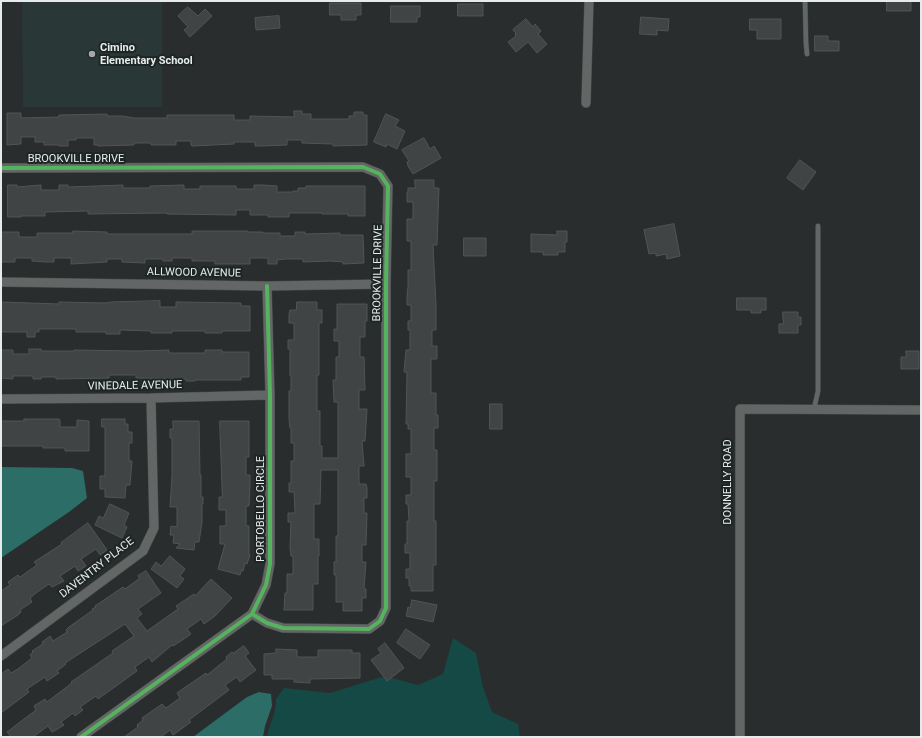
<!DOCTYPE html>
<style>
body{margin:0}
#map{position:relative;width:922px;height:738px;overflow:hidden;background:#292d2d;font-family:Roboto,sans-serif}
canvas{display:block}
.frame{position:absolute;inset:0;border:2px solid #e6eceb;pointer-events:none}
</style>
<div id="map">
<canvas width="922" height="738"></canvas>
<div class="frame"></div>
</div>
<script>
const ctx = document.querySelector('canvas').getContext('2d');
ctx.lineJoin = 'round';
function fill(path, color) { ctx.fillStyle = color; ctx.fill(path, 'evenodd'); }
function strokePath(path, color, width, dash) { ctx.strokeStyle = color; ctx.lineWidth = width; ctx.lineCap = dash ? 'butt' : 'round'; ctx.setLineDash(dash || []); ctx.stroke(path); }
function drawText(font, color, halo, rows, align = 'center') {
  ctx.font = font + ' Roboto,sans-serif'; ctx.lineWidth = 4; ctx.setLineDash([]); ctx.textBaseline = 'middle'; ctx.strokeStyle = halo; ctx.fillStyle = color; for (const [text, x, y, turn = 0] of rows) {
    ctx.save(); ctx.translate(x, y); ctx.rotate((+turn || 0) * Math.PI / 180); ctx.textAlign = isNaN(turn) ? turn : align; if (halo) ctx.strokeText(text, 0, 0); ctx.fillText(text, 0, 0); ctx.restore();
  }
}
fill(new Path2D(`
 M22,1H162V107H23Z`), '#293736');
fill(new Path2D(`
 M453,638L476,653L483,687L492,712L518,724L520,737H267C269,724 277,712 276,699L284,688L330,693L385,676L418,685L443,674Z`), '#154945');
fill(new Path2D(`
 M1,467L72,468L83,471L87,498L69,512L1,558Z
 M259,692L271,694L272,706L265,726L263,737H193L247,697Z`), '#2d6d67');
const building = new Path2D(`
 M887,1H911V11H887Z
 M330,3H361V15H356V20H341V15H330Z
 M458,4H483V16H458Z
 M391,6H420V17H417V22H391Z
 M188,7L198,16L205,9L212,16L190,37L184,30L188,27L178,16Z
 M279,16L280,28L256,30L255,18Z
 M641,17L669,19L668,31L657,30V35L640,34Z
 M526,19L533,27L535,24L541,31L538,34L547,44L537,53L528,42L516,52L508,42L516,36L515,34L516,33L513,30Z
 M750,19H781V39H757V30H750Z
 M815,36H828V41H839V51H815Z
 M294,111H302V114H311V119H349V116H354V112H363V115H367V145L333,146V144L302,143V140H287V145H285L263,146H255V142H234V144L192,146L191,145V141H176V145H151V143H134V145L98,146V145H94V138H76V140H68V146H59V145H44V142H35V137H21V144L7,145V113H21V118L59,117V115L107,114V116H123L134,118H167V115H234V120H250V116L294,117Z
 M386,114L399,120L395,126L405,131L397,149L387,144L386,147L374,142Z
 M424,138L430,149L434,146L441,158L413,174L408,166L407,162L409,161L402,150Z
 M800,160L816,172L803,190L787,178Z
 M415,180H434V188H439L437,245H433L436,305V330H432V346H437V359H431V393H436V415H438V428H434V450H437V481H434V521H436V565H433V591H411V586H409V578H406V569H410V553H405V544H407V521H409L408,504H406V495H411V477H406V454H411V429H408V424H406L407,372H404L406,350H410V330H408V321H411V305H407V296L408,287V270H411V241H407V219H413V202H407V192H408V188H415Z
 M8,185H17V187L41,185V190H59V185H68V187L123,185V188H150V186L183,185H184V189H200V186H236V189H254V185H263L277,186V192H293V191H298V188H306V186H365V216H348V214H322V213H289V217H268V215H250V210H236V215L167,214V213L88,214V211L45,212V216H21V217H8Z
 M674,224L680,256L667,259L666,254L656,256V253L649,254L644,230Z
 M73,231L107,232V234H192V231H248V232H263V233H280V236H295V232H305V234L340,233V235H363L364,263L343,264V262L331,261L303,262V259H285L277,260V264H268V258H250V264H215V261H192V258H172V261H163V259H145V263L122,262V259H107V262L71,264V258H54V262H46L32,261V258H15V262H1V232H19V237H37V233H73Z
 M557,231H567V242H565V252H558V255H543V252H531V234L557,235Z
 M464,238H486V256H464Z
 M737,298H766V310H761V313H751V310H737Z
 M160,301V307H176V302H181L241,303V306H250V331H222V333H205V331H172V333H151V331L120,330V334H106V332H76V329H39V332H35V337H27V332H1V302L59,304V302L106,303L111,302Z
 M297,302H317V310H322V323H319V375H317V411H320V446H322V458H338V402H334L333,380H336V357H339V341H334V329H337V304H367V321H365V337H360V357H364L365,390H359V409H367L365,441H362L364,466H359V484H366L367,488V498H364V513H367L366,545H362V562H366L364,589H366V598H362V611H343V602H336V575H334V562H336V536H338V470H321L320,504H314V539H319V556H318V584H313V610H284L285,593H287V574H293V556H291L290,548L291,522H288V513H295L294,492H289V483H291V461H294V443H291V428H290L289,419V391H291V376H290V349H288V340H294V323H289V314L290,310H296Z
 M783,312H798V317H801V325H798V333H779V324H783Z
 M29,349H41V351H74V350L137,351L169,350V353H205V350H222V352H249V377H241V380H195V381H186V379L136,378V375H109V378L56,379V377H41V379H33V376H13V379L1,378V350H13V354H29Z
 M906,351H919V369H901V357H906Z
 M490,404H502V429H490Z
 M24,419H59L60,420V427H77V420L89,421V451H65V448H43V446H1V421H24Z
 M102,419H125V424H128V432H132V443H129V461H132L130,485H126L125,498L105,497V489H100V476H105V427H102Z
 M173,421H199L200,475H201V497H203V504H202V522L199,542H195L194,550L176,548L180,544L173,543L174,535H170L171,526L177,527V507H170L172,475V438H170V429H173Z
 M220,421H249V457H246V475H250V484L249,506H246V526H249V555H250L247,564L245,563L243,571H241L240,575L218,569L225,544H220V526H226V510H219V497H222Z
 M110,504L129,513L124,525L127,527L122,538L95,525L99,516L103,518Z
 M88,523L107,550L100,555L96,549L81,559L86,566L78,571L75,566L60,576L64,581L52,587L49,584L36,593L30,598L32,602L20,610L21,612L18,615L1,626V591L10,585L8,582L18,575L20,577L37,565L34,562L62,544L61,543Z
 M170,556L185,569L180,576L184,579L177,588L151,569L156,562L161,566Z
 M146,571L161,593L138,609L142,614L137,618L147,631L178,609L176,606L194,594L195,596L211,579L232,598L215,616L204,624L201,619L187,629L191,634L184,639L173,646L172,645L152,662L149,657L135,667L137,671L98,699L96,696L80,707L83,710L75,716L73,713L61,722L64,725L56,730L52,732L48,726L33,737H11L7,732L36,710L34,706L45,699L47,702L72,683L71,682L113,653L112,651L134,636L125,624L65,663L66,664L57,671L59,673L47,681L45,677L27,689L29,692L1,713V674L8,669L11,673L18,669L32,658L30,655L33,652L32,651L43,644L42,642L50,636L53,641L67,632L66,630L69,627L93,610L92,609L96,607L95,606L123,587L125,589L140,578L138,576Z
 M412,600L437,605L433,622L406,616L408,607L410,608Z
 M406,629L430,645L420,659L397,643Z
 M385,643L404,668L387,681L371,660L381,653L378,649Z
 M244,646L249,653L245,656L256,670L240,682L237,677L225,685L229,690L189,720L191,722L173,735L170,730L161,737H124L138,727L137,725L143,720L142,718L162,704L166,708L180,698L177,693L184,688L206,673L207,675L227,659L226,657L232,652L233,653Z
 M276,649L297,650V657H318V650H352V653H360V678L310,679V683L294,682V679H272V675H264V654L276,653Z`);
fill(building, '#414444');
strokePath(building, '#515554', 1);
const service = new Path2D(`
 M805,1L806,43L807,54
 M814,409L818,391V226`);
const minor = new Path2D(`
 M586,103L589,1
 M1,168L363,167L380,174L388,186L386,284V608L380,621L369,629L283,628L267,623L252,614
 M1,282L267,286L386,284
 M1,399L151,398L270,395
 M1,656L143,551L154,528L151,398
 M81,737L252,614L266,585L270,564V395L267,286
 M740,737V409L921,410`);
strokePath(service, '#444949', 5.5);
strokePath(minor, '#444949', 10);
strokePath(service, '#626665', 4.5);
strokePath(minor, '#626665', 9);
strokePath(new Path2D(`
 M1,168L363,167L380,174L388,186L386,284V608L380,621L369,629L283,628L267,623L252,614
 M81,737L252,614L266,585L270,564V395L267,286`), '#56b35d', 4);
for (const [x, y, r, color] of [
 [92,54,4,"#a4a9a8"]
]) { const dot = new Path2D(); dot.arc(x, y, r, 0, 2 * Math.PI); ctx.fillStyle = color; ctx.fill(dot); strokePath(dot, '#1e2625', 1.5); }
drawText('bold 11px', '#e6eceb', '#1e2625', [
 ["Cimino",100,48],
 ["Elementary School",100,61]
], 'left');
drawText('11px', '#e6eceb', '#1e2625', [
 ["BROOKVILLE DRIVE",76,159],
 ["ALLWOOD AVENUE",194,273,1],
 ["BROOKVILLE DRIVE",378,273,-89],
 ["VINEDALE AVENUE",135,386,-1],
 ["DONNELLY ROAD",728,482,-90],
 ["PORTOBELLO CIRCLE",261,509,-90],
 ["DAVENTRY PLACE",97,568,-38]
]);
</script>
